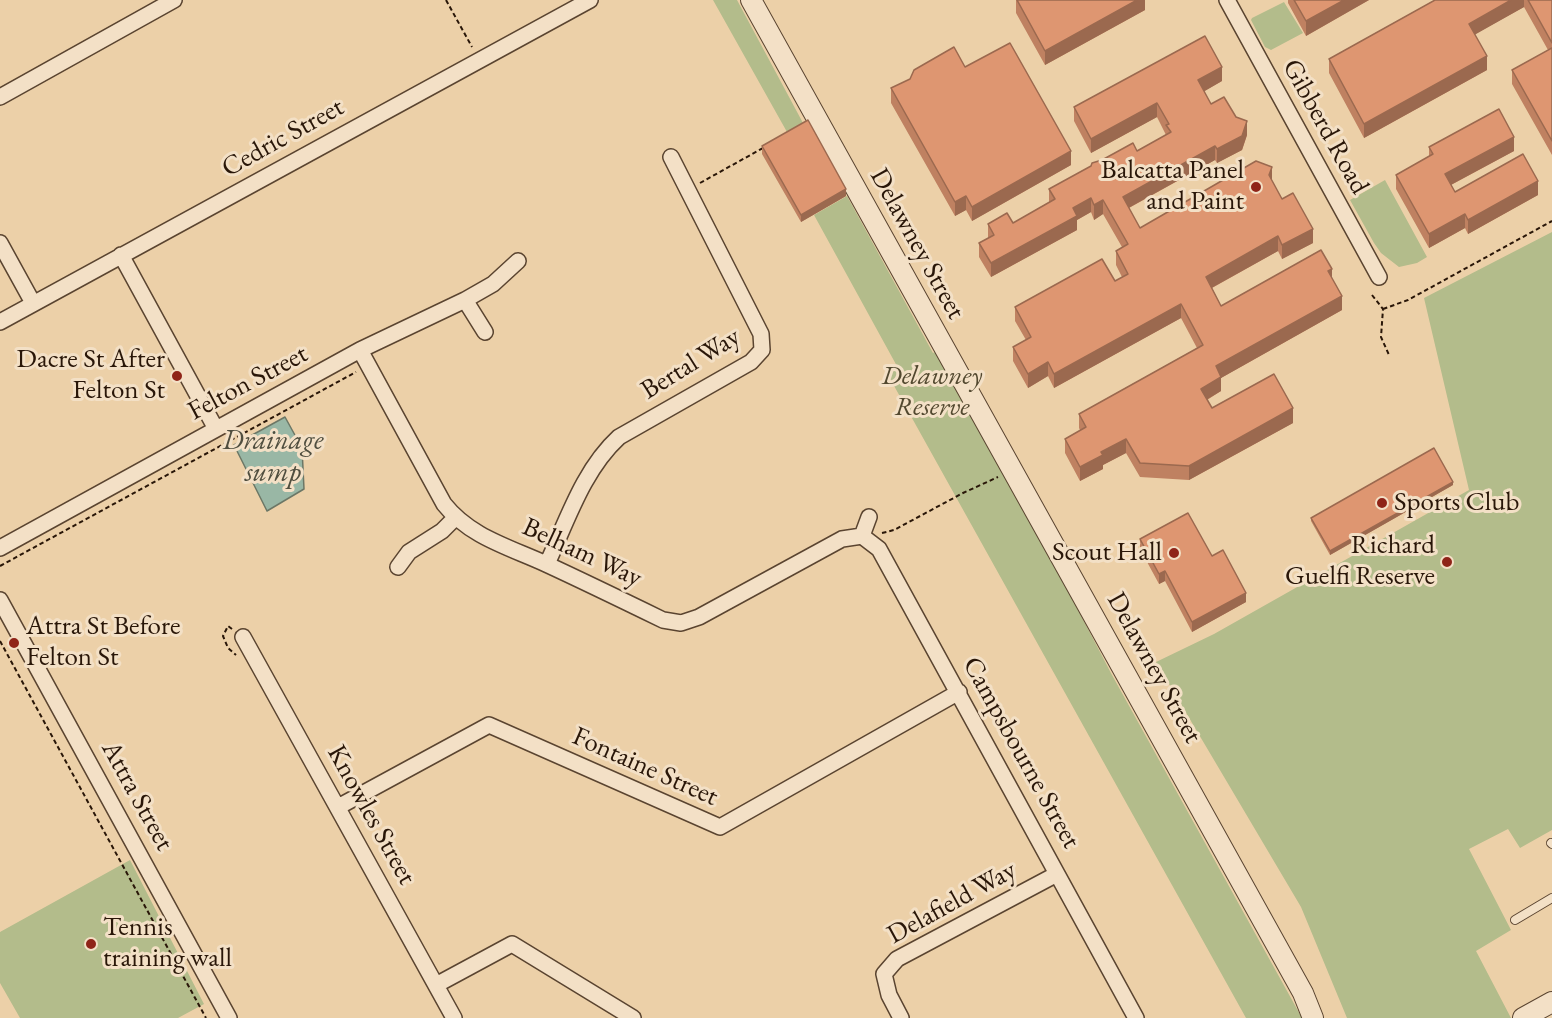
<!DOCTYPE html>
<style>
body{margin:0}
canvas{display:block;background:#ecd0a8}
</style>
<canvas width="1552" height="1018"></canvas>
<script>
const ctx = document.querySelector('canvas').getContext('2d');
ctx.lineJoin = 'round';
function fill(path, color) { ctx.fillStyle = color; ctx.fill(path, 'evenodd'); }
function strokePath(path, color, width, dash) { ctx.strokeStyle = color; ctx.lineWidth = width; ctx.lineCap = dash ? 'butt' : 'round'; ctx.setLineDash(dash || []); ctx.stroke(path); }
function drawText(font, color, halo, rows, align = 'center') {
  ctx.font = font + ' "EB Garamond",serif'; ctx.lineWidth = 6; ctx.setLineDash([]); ctx.textBaseline = 'middle'; ctx.strokeStyle = halo; ctx.fillStyle = color; for (const [text, x, y, turn = 0] of rows) {
    ctx.save(); ctx.translate(x, y); ctx.rotate((+turn || 0) * Math.PI / 180); ctx.textAlign = isNaN(turn) ? turn : align; if (halo) ctx.strokeText(text, 0, 0); ctx.fillText(text, 0, 0); ctx.restore();
  }
}
fill(new Path2D(`
 M713,0H737L803,123L787,132Z
 M1284,2L1303,33L1271,50L1265,47L1251,20L1252,18Z
 M1385,180L1427,257L1417,263L1399,267L1381,253L1374,243L1350,200Z
 M847,196L933,353L942,349L1112,675L1302,1018H1246L888,375L898,368L814,215Z
 M1552,232V830L1520,848L1508,829L1469,849L1511,930L1476,951L1511,1018H1347L1301,907L1156,662L1214,634L1469,490L1424,298Z
 M130,860L204,1004L178,1018H20L0,983V932Z`), '#b3bc8b');
const water = new Path2D(`
 M285,417L302,448L304,489L267,511L234,445Z`);
fill(water, '#99b7a5');
strokePath(water, '#6c7766', 1.5);
const service = new Path2D(`
 M1551,843L1552,844
 M1515,920L1552,898`);
const minor = new Path2D(`
 M1227,0L1379,277
 M0,97L174,0
 M0,243L33,303
 M121,255L216,429
 M465,300L485,332
 M0,322L590,0
 M360,350L444,504C470,537 509,547 546,564C585,582 624,601 663,620L681,623L699,617L842,539L862,536
 M869,517L862,536L879,549L1136,1018
 M0,548L360,350L465,300L493,284L518,261
 M547,564C567,521 583,470 619,437L751,362L762,350L761,334L671,157
 M398,567L409,552L442,531L455,518
 M0,600L229,1018
 M243,637L454,1018
 M338,807L489,725L720,827L959,692
 M436,985L512,944L633,1018
 M901,1018L889,995L884,974L897,959L1057,874`);
const tertiary = new Path2D(`
 M751,0L1303,993L1313,1018
 M1523,1018L1552,1002`);
strokePath(service, '#5a4430', 10);
strokePath(minor, '#5a4430', 18);
strokePath(tertiary, '#5a4430', 22);
strokePath(new Path2D(`
 M446,0L472,47
 M700,183L763,148
 M1372,295L1383,309L1381,337L1389,355
 M1383,309L1408,300L1552,221
 M882,533L894,530L963,493L998,477
 M0,566L356,372
 M232,629L228,626L223,636L228,648L236,655
 M0,641L206,1018`), '#291608', 2, [4.5, 3]);
strokePath(service, '#f3e0c6', 8);
strokePath(minor, '#f3e0c6', 15);
strokePath(tertiary, '#f3e0c6', 20);
fill(new Path2D(`
 M1016,0H1145V10L1045,65L1016,13Z
 M1288,0H1369L1306,36L1288,3Z
 M1435,0H1552V155L1512,84V70L1548,50L1524,7L1475,34L1487,70L1364,138L1329,73V59Z
 M965,67L1071,165L972,221L966,210L955,216L891,103V88Z
 M1222,81L1204,91L1211,104L1236,117L1247,135L1242,150L1217,163L1215,160L1129,208L1140,228L1272,181L1282,199L1313,243L1282,259L1278,251L1212,288L1221,306L1332,279L1342,310L1221,378V391L1207,400L1212,408L1293,423L1189,480L1140,477L1126,453L1103,465V469L1080,481L1065,453V439L1080,430L1079,428V414L1197,348L1181,318L1054,388L1048,376L1028,388L1013,361V347L1026,340L1015,321V307L1115,281L1122,277L1116,265V251L1122,247L1103,214L1094,220L1091,212L1077,220V230L991,277L979,257V243L988,238V224L1013,223L1049,202V189L1137,151L1166,135L1157,117L1091,153L1074,121V107Z
 M762,146L846,196L801,222L762,154Z
 M1429,147L1514,151L1451,185L1455,192L1538,195L1468,234L1465,228L1429,248L1396,189V175L1429,156Z
 M1453,485L1330,555L1311,521V518Z
 M1140,539L1212,556L1246,602L1192,632L1165,581L1159,584L1140,549Z`), '#bf8161');
fill(new Path2D(`
 M1137,0H1145V10L1045,65V51Z
 M1344,0H1369L1306,36V21Z
 M1511,0H1524V7L1469,38V24Z
 M1487,56V70L1364,138V124Z
 M1222,67V81L1198,95V80Z
 M1157,103V117L1091,153V139Z
 M1247,121V135L1242,150L1217,163V149Z
 M1514,137V151L1445,188V174Z
 M1215,146V160L1123,211V197Z
 M1071,151V165L972,221V207Z
 M1272,167V181L1269,175Z
 M1538,181V195L1468,234V220Z
 M846,189V196L801,222V215Z
 M966,196V210L955,216V202Z
 M1091,198V212L1077,220V230L991,277V263L1073,208Z
 M1103,200V214L1094,220V205Z
 M1465,214V228L1429,248V234Z
 M1313,229V243L1282,259V245Z
 M1278,236V251L1206,291V277Z
 M1332,269V283L1328,271Z
 M1342,296V310L1221,378V391L1201,403V389L1216,366Z
 M1181,304V318L1054,388V374Z
 M1048,362V376L1028,388V374Z
 M1293,408V423L1189,480V466Z
 M1126,439V453L1103,465V469L1080,481V467L1101,452Z
 M1453,482V485L1330,555V551Z
 M1165,571V581L1159,584V574Z
 M1246,593V602L1192,632V622Z`), '#9b694f');
const building = new Path2D(`
 M1017,0H1137L1045,51Z
 M1294,0H1344L1306,21Z
 M1435,0H1511L1469,24L1487,56L1364,124L1329,59Z
 M1528,0H1552V43Z
 M1205,36L1222,67L1198,80L1211,104L1224,97L1236,117L1247,121L1242,136L1217,149L1215,146L1123,197L1140,228L1256,161L1272,167L1269,175L1282,199L1293,193L1313,229L1282,245L1278,236L1206,277L1221,306L1321,250L1332,269L1328,271L1342,296L1216,366L1221,377L1201,389L1212,408L1274,374L1293,408L1189,466L1140,463L1126,439L1101,452L1103,455L1080,467L1065,439L1086,427L1079,414L1203,345L1181,304L1054,374L1048,362L1028,374L1013,347L1031,337L1015,307L1102,259L1115,281L1128,274L1116,251L1128,244L1103,200L1094,205L1091,198L1073,208L1077,216L991,263L979,243L994,235L988,224L1007,213L1013,223L1055,199L1049,189L1091,166L1092,163L1102,160L1133,143L1137,151L1171,132L1166,125L1169,124L1157,103L1091,139L1074,107Z
 M1010,43L1071,151L972,207L966,196L955,202L891,88L910,79L914,70L954,47L965,67Z
 M1552,48V141L1512,70Z
 M1499,109L1514,137L1445,174L1455,192L1523,154L1538,181L1468,220L1465,214L1429,234L1396,175L1433,154L1429,147Z
 M808,120L846,189L801,215L762,146Z
 M1434,448L1453,482L1330,551L1311,518Z
 M1188,513L1212,556L1223,550L1246,593L1192,622L1165,571L1159,574L1140,539Z`);
fill(building, '#de9671');
strokePath(building, '#9b694f', 1.5);
for (const [x, y, r, color] of [
 [1256,187,6,"#8f2418"],
 [177,376,6,"#8f2418"],
 [1382,503,6,"#8f2418"],
 [1174,553,6,"#8f2418"],
 [1447,562,6,"#8f2418"],
 [14,643,6,"#8f2418"],
 [91,944,6,"#8f2418"]
]) { const dot = new Path2D(); dot.arc(x, y, r, 0, 2 * Math.PI); ctx.fillStyle = color; ctx.fill(dot); strokePath(dot, '#f3e0c6', 2); }
drawText('27px', '#291608', '#f3e0c6', [
 ["Gibberd Road",1325,127,61],
 ["Cedric Street",283,138,-29],
 ["Delawney Street",917,244,61],
 ["Bertal Way",691,364,-32],
 ["Felton Street",248,383,-28],
 ["Belham Way",582,553,25],
 ["Delawney Street",1154,668,61],
 ["Campsbourne Street",1021,753,61],
 ["Fontaine Street",645,767,24],
 ["Attra Street",137,796,61],
 ["Knowles Street",371,815,61],
 ["Delafield Way",952,903,-29]
]);
drawText('27px', '#291608', '#f3e0c6', [
 ["Balcatta Panel",1244,171],
 ["and Paint",1244,202],
 ["Dacre St After",165,360],
 ["Felton St",165,391],
 ["Sports Club",1394,503,"left"],
 ["Richard",1435,546],
 ["Guelfi Reserve",1435,577],
 ["Scout Hall",1162,553],
 ["Attra St Before",26,627,"left"],
 ["Felton St",26,658,"left"],
 ["Tennis",103,928,"left"],
 ["training wall",103,959,"left"]
], 'right');
drawText('italic 27px', '#52482f', '#f3e0c6', [
 ["Delawney",932,377],
 ["Reserve",932,408]
]);
drawText('italic 28px', '#504e3f', '#f3e0c6', [
 ["Drainage",273,441],
 ["sump",273,473]
]);
</script>
